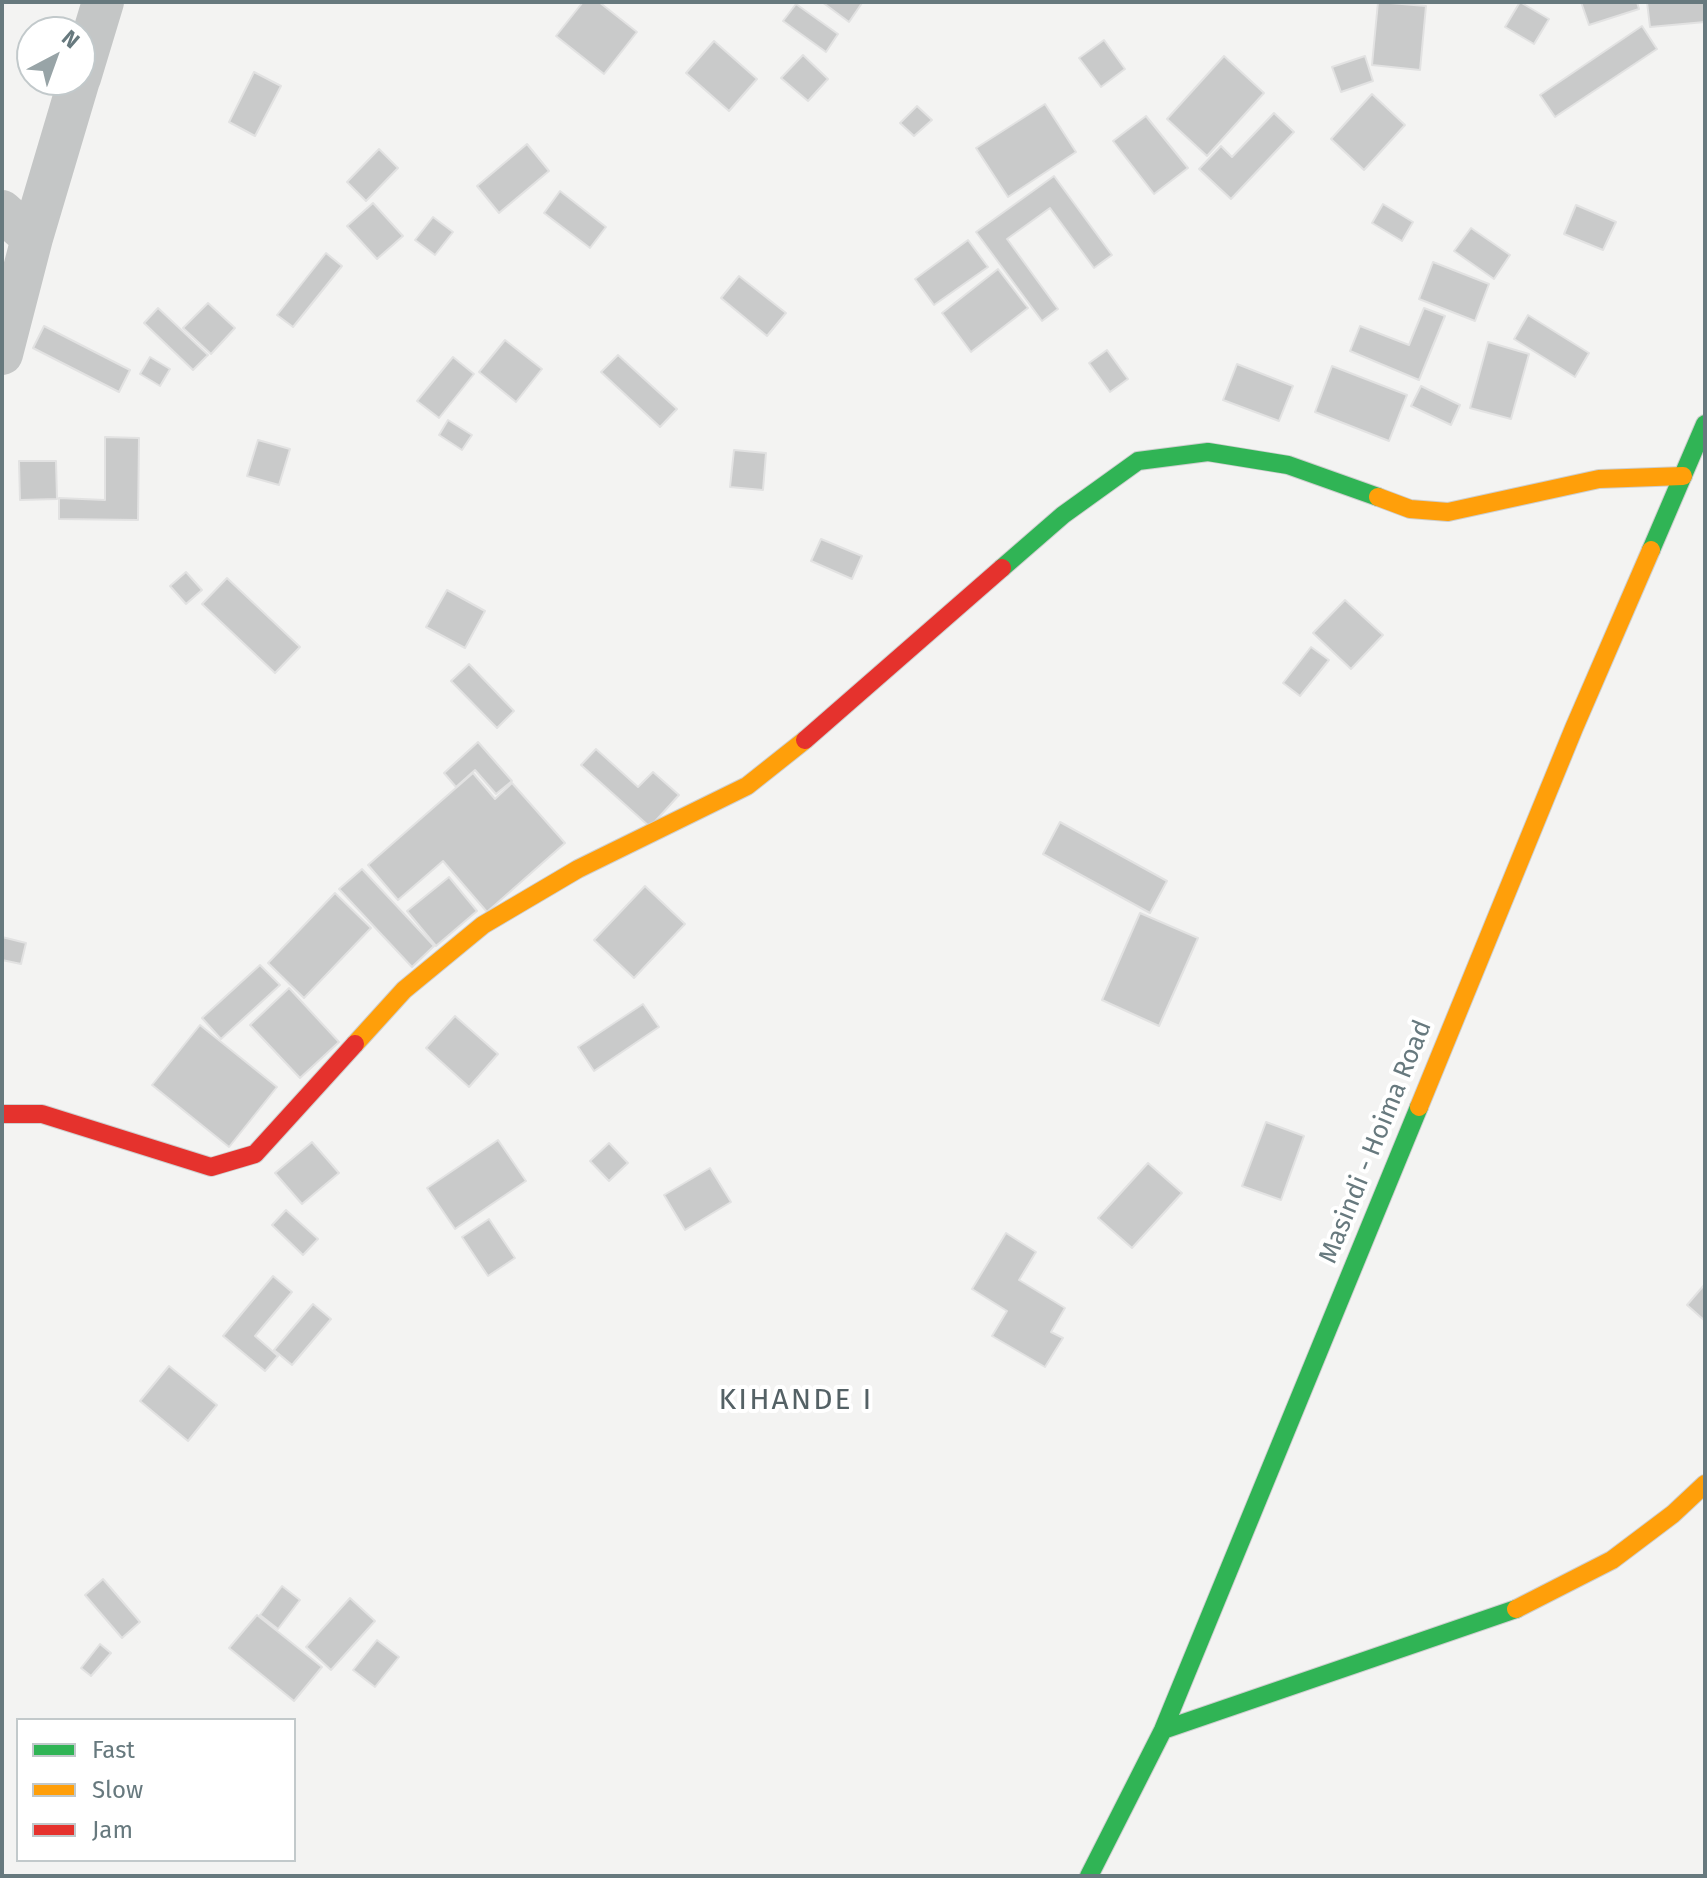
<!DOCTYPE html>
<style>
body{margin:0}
#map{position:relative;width:1707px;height:1878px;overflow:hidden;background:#f3f3f2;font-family:"Fira Sans",sans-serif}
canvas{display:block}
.frame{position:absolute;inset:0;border:4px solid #67797e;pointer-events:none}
.legend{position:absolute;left:16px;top:1718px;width:280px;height:144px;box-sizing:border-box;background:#fff;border:2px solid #c2c9cb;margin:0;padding:10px 14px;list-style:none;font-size:24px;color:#67797e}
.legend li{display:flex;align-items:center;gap:16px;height:40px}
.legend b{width:40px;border:2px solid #c2c9cb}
.north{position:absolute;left:16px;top:16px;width:80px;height:80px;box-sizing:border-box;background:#fff;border:2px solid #c2c9cb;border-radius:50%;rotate:41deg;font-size:22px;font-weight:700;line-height:32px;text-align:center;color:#67797e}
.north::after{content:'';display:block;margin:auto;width:28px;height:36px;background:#98a4a7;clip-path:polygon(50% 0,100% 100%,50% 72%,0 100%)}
</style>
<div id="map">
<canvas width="1707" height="1878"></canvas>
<div class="frame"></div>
<ul class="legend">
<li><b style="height:10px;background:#30b455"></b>Fast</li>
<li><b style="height:10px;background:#ff9f0a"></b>Slow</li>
<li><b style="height:10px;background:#e5322d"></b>Jam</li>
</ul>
<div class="north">N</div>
</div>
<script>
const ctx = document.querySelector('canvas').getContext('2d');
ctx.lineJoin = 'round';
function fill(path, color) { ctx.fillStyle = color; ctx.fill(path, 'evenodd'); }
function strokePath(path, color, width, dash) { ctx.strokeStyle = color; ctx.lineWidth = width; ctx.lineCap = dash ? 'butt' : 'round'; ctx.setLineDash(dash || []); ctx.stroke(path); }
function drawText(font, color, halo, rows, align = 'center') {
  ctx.font = font + ' "Fira Sans",sans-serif'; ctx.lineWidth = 8; ctx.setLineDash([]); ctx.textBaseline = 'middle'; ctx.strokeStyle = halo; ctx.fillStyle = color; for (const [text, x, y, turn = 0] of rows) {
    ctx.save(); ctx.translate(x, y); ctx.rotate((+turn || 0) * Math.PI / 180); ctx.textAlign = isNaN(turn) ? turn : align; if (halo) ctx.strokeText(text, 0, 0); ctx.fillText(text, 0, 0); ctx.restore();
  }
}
const building = new Path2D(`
 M583,2H599L637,32L604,74L556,36Z
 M822,2H861L862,3L849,22Z
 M1378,2L1426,6L1420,70L1372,65Z
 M1520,2L1549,19L1534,44L1505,27Z
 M1581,2H1637L1639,9L1589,25Z
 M1647,2H1705V22L1650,27Z
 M796,4L838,34L826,52L783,21Z
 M1642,26L1657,49L1555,117L1540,95Z
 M1104,40L1125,69L1101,87L1079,58Z
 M714,41L757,79L729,111L686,73Z
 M803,55L828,79L808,101L781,78Z
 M1224,56L1264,93L1207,156L1167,119Z
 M1365,56L1373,81L1341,92L1332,67Z
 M254,72L281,86L255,136L229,122Z
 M1372,94L1405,125L1364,170L1331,139Z
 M1045,104L1076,152L1008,197L976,148Z
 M917,106L932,120L914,136L900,123Z
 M1274,113L1294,132L1231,199L1199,169L1221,146L1232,157Z
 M1146,116L1188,168L1154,194L1113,141Z
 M527,144L549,171L499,213L477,186Z
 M379,149L398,168L366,201L347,182Z
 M1054,176L1112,255L1094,268L1050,208L1007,239L1058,309L1042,321L976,232Z
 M560,191L606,227L590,248L544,213Z
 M373,203L403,236L377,259L347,226Z
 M1383,204L1413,222L1402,241L1372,223Z
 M1576,205L1616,222L1603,250L1564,234Z
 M433,217L453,232L435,255L415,240Z
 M1471,228L1510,255L1494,279L1454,251Z
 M968,240L988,267L934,305L915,279Z
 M326,253L342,266L293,327L277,315Z
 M1433,262L1489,284L1475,321L1419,299Z
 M998,269L1028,308L971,352L942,313Z
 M739,276L786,313L767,336L721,298Z
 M208,303L235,328L211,354L183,328Z
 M158,308L208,355L193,370L144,323Z
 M1424,308L1445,316L1419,380L1350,351L1360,326L1409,345Z
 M1528,315L1589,353L1575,377L1514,339Z
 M44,326L130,370L119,392L33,348Z
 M505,340L542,369L516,402L479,372Z
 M1488,342L1529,354L1511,419L1470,408Z
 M1107,350L1128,379L1110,392L1089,363Z
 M618,355L677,409L660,427L601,372Z
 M150,357L170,369L160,386L140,374Z
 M453,357L474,374L439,418L417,401Z
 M1237,364L1293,386L1279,421L1223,400Z
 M1332,366L1407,395L1389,441L1315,412Z
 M1421,386L1460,405L1451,425L1411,406Z
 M448,420L472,435L462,450L439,435Z
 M105,437L139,438L138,520L59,519V498L105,500Z
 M258,440L290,449L279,485L247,476Z
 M734,450L766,453L763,490L730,487Z
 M19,461H56L57,499L20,500Z
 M821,539L862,556L852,579L811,561Z
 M186,572L202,590L186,604L170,586Z
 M227,578L300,647L275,673L202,604Z
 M447,590L485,611L465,648L426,627Z
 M1345,600L1383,635L1351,669L1313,633Z
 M1311,647L1329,660L1300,696L1283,683Z
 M469,664L514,711L497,728L451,681Z
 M478,742L512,781L496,794L475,770L456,787L444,773Z
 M596,749L638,787L653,772L679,795L650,827L581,765Z
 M473,773L495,799L512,783L565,843L487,912L443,861L398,900L368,865Z
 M1060,822L1167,881L1150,913L1043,854Z
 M362,869L434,946L412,967L339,889Z
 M449,877L477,911L436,946L407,911Z
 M645,886L685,924L634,978L594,940Z
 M335,893L371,928L304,998L268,963Z
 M1140,913L1198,938L1159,1026L1102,1000Z
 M2,937L26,943L21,964L2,960Z
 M260,965L280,985L221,1039L202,1018Z
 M289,988L339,1042L300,1078L250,1025Z
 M643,1004L659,1027L594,1071L578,1047Z
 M455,1016L498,1054L469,1087L426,1048Z
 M200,1025L277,1087L229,1147L152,1085Z
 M1266,1122L1304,1136L1281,1200L1242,1186Z
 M498,1140L526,1181L455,1229L427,1188Z
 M312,1142L339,1173L302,1204L275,1173Z
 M609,1143L628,1163L609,1181L590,1161Z
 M1148,1163L1182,1193L1132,1248L1098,1218Z
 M710,1168L731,1202L685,1230L664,1195Z
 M286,1210L318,1239L303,1255L272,1225Z
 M489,1219L515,1258L488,1276L462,1237Z
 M1006,1233L1036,1252L1019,1280L1065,1308L1051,1332L1063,1338L1045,1367L992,1336L1007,1311L972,1289Z
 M273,1276L292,1292L255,1336L278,1356L265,1371L223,1336Z
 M1705,1284V1321L1687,1305Z
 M313,1304L331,1319L292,1365L274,1350Z
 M169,1366L217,1405L188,1441L140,1401Z
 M103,1579L140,1622L122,1638L85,1595Z
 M282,1586L300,1600L278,1629L260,1615Z
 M350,1598L375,1621L331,1670L306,1647Z
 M257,1615L322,1667L294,1701L229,1648Z
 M377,1640L399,1657L375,1687L353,1670Z
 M100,1644L111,1653L91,1676L81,1668Z`);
fill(building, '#c9caca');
strokePath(building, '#e2e2e2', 2);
const fast = new Path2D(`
 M1651,550L1705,424
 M1002,568L1063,515L1138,461L1208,452L1288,465L1378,497
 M1163,1730L1516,1609
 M1089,1876L1163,1730L1419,1107`);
const slow = new Path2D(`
 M1378,497L1410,509L1448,512L1599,479L1683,476
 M355,1044L404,990L483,925L578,869L747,786L805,740
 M1419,1107L1574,728L1651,550
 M1516,1609L1612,1560L1673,1514L1705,1484`);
const jam = new Path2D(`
 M805,740L1002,568
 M2,1114H42L211,1167L255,1154L355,1044`);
strokePath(fast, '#cecfcf', 20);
strokePath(slow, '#cecfcf', 20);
strokePath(jam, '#cecfcf', 20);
strokePath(new Path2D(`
 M80,78L103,2
 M2,211L32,238
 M2,354L32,238L79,80`), '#c4c6c6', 42);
strokePath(fast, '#30b455', 18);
strokePath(slow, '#ff9f0a', 18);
strokePath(jam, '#e5322d', 18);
drawText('26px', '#67797e', '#fff', [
 ["Masindi - Hoima Road",1376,1142,-68]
]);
ctx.letterSpacing = '2px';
drawText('30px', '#546165', '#fff', [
 ["KIHANDE I",796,1401]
]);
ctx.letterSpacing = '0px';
</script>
